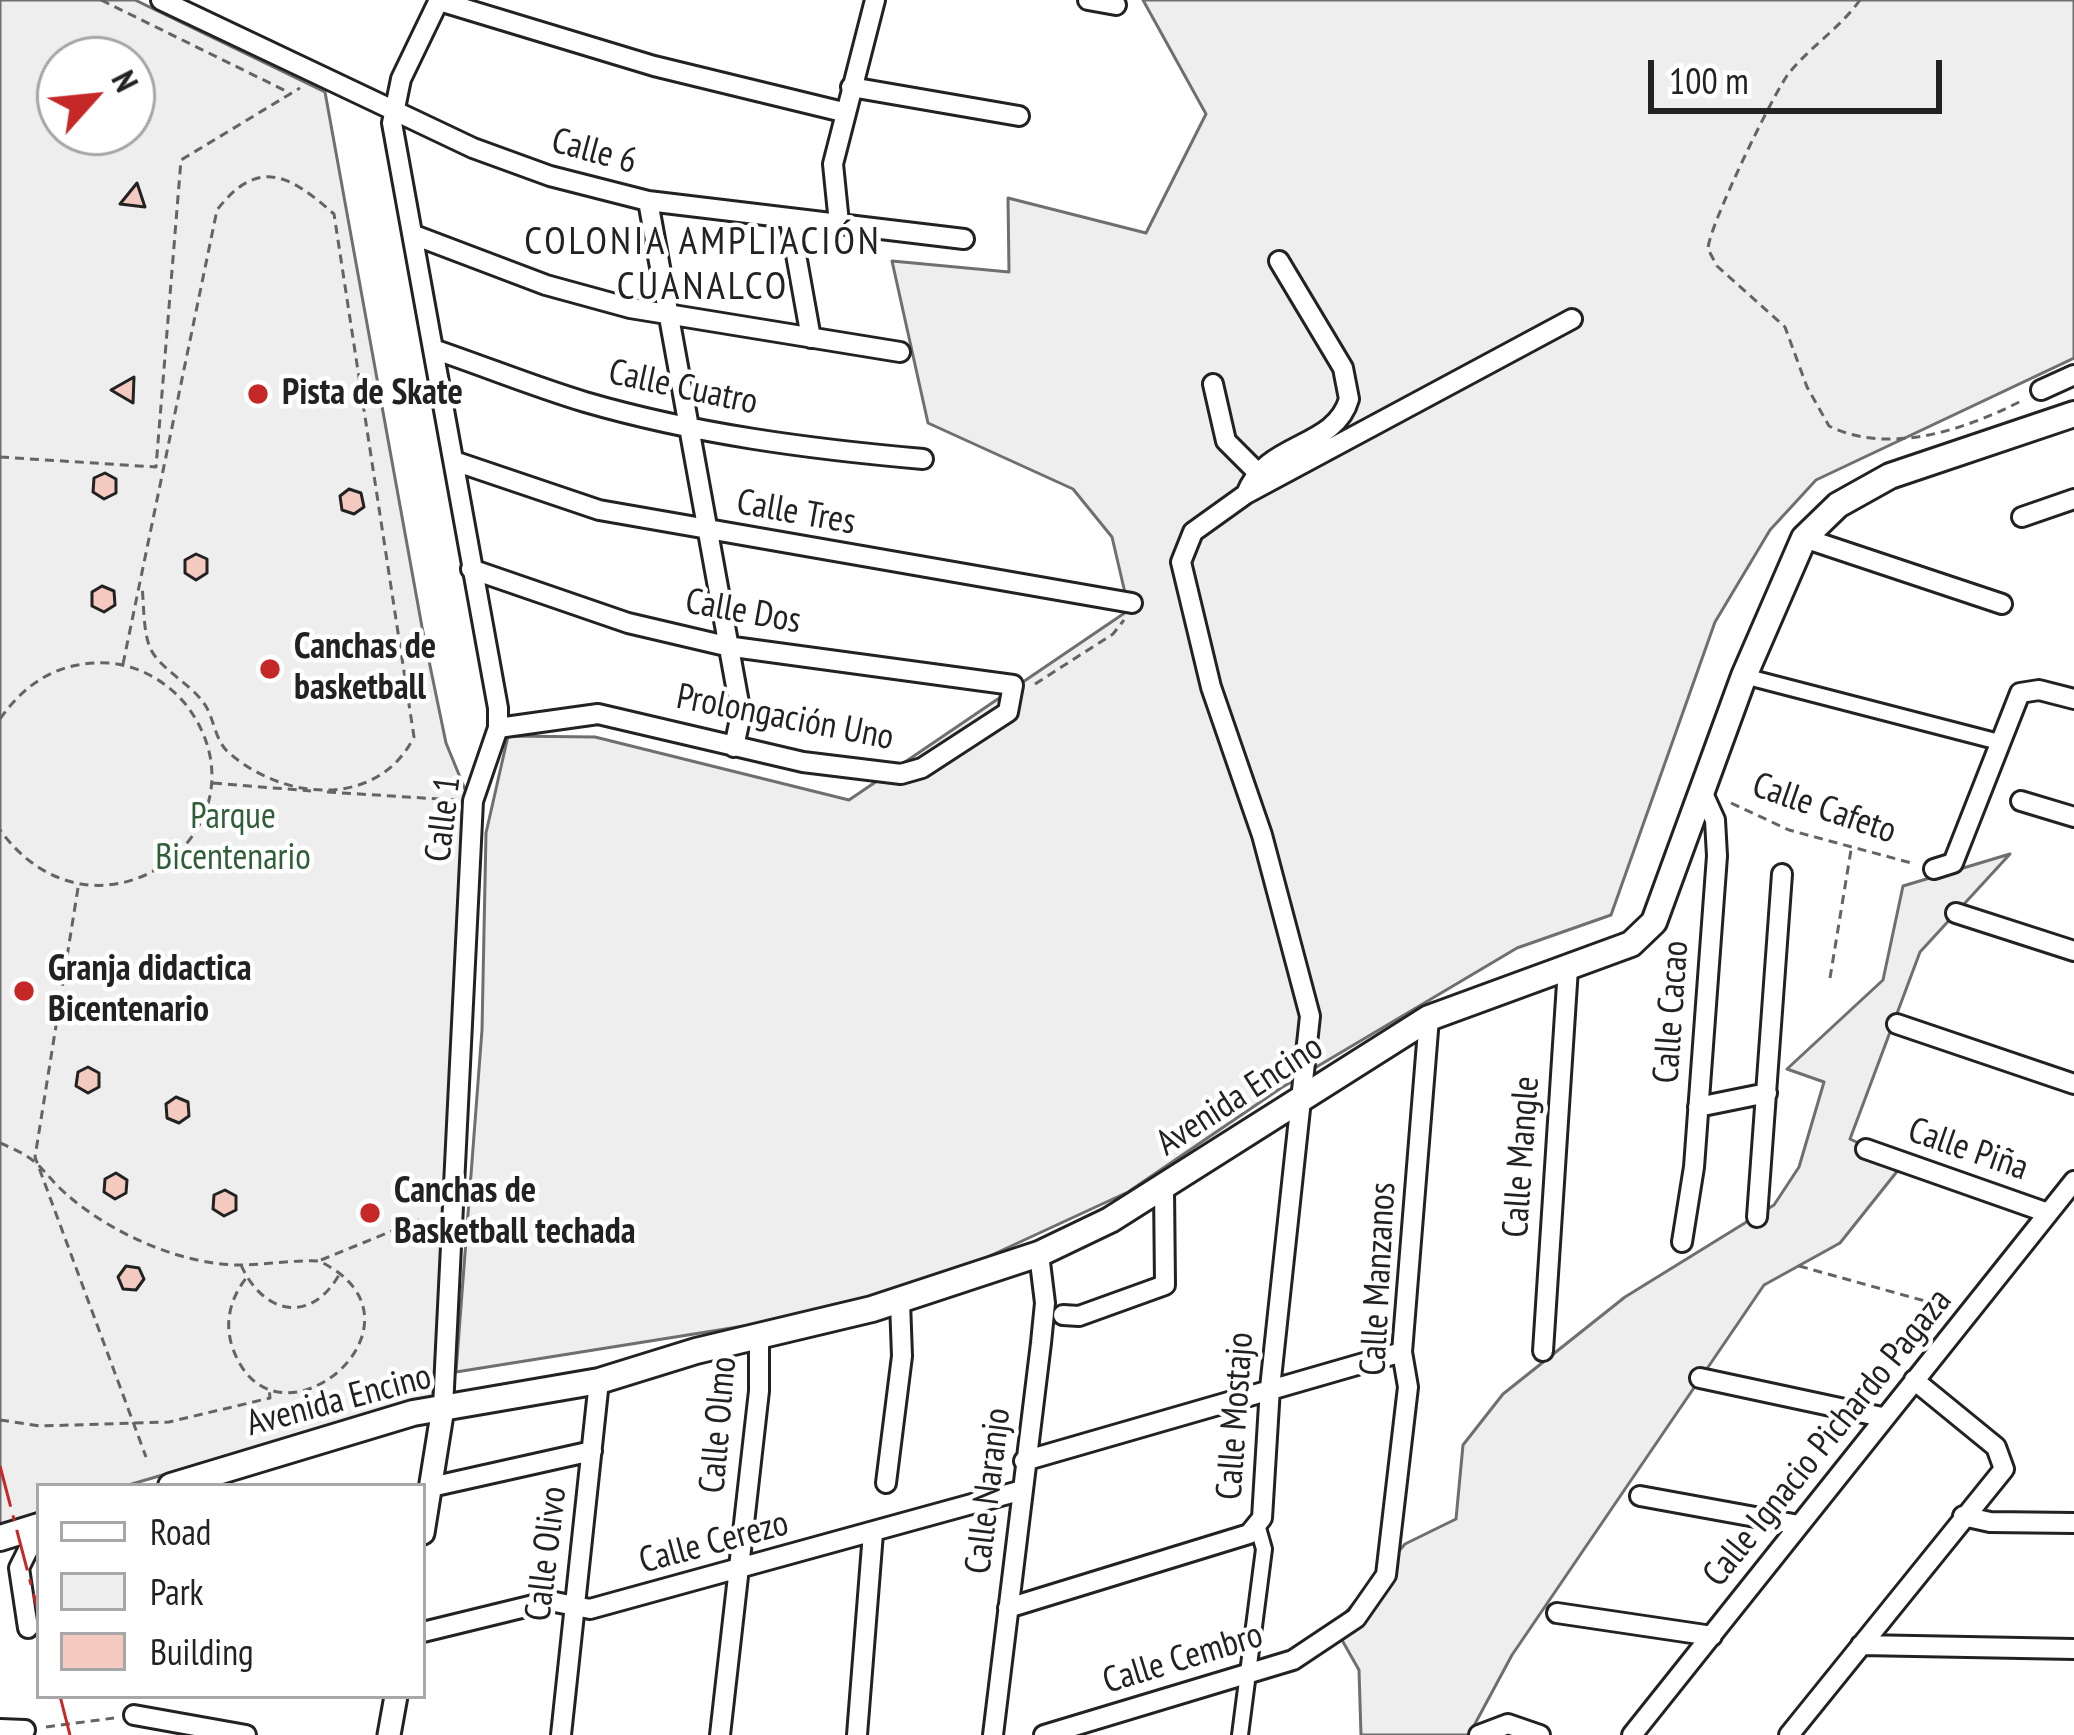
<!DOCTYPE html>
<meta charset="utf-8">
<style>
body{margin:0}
#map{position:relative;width:2074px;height:1735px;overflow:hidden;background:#fff;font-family:"PT Sans Narrow",sans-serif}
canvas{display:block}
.legend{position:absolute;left:36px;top:1483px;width:390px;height:216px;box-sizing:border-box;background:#fff;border:3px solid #a7a7a7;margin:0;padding:15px 21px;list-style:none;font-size:36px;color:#222}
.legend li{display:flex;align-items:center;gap:24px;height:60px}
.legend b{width:60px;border:3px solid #a7a7a7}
.north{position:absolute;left:36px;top:36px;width:120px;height:120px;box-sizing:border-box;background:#fff;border:3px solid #a7a7a7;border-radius:50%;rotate:63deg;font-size:33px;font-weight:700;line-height:48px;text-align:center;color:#222}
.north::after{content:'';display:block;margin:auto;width:42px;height:54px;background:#c62828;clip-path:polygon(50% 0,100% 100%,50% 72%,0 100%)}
.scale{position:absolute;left:1648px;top:60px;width:294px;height:54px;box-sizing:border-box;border:6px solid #222;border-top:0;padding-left:15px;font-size:36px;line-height:42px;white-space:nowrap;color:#222;-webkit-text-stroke:9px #fff;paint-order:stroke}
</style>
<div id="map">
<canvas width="2074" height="1735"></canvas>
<ul class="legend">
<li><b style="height:15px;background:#fff"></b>Road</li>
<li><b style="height:33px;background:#eee"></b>Park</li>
<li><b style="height:33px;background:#f3c9c0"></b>Building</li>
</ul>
<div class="north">N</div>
<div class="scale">100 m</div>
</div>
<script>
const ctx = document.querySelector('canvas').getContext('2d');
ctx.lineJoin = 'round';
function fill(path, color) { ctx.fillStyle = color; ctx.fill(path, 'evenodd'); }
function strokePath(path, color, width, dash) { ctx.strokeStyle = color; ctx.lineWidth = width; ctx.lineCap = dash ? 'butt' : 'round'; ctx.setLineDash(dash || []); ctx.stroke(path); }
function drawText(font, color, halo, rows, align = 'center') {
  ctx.font = font + ' "PT Sans Narrow",sans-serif'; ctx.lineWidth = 9; ctx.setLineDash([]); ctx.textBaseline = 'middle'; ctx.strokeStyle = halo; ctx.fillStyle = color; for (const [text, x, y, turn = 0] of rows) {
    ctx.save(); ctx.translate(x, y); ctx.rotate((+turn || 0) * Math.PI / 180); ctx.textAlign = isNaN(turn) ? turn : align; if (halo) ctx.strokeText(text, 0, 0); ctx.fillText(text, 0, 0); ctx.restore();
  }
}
const green = new Path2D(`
 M0,0H135L325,92L422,627L446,743L469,799L433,1396L125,1486H39V1512L0,1525ZM60,60H132V132H60Z
 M1143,0H2074V358L1816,480L1770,530L1715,622L1611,915L1517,948L1281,1088L1128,1192L888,1303L456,1372L482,1030L486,833L508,736L595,737L849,800L1129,610L1112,537L1073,489L928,423L892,261L1009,272L1008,198L1146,233L1206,114Z
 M2010,854L1920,952L1850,1139L1903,1164L1840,1243L1764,1285L1512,1655L1469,1735H1361L1359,1670L1334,1626L1405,1544L1456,1519L1463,1445L1503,1394L1625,1297L1774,1205L1799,1167L1824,1082L1787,1069L1883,980L1903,886Z`);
fill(green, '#eee');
strokePath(green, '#6f6f6f', 3);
const building = new Path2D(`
 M137,183L145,207L120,204Z
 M134,377L133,403L111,390Z
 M105,473L116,479V493L104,499L93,492L94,478Z
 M349,489L361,493L364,507L354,514L342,510L340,496Z
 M196,554L207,559V573L196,580L185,573V560Z
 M102,586L114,591L115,605L104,612L92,606V592Z
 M88,1067L99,1073V1087L88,1093L76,1086L78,1072Z
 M176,1097L188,1102L189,1116L179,1123L167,1118L166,1104Z
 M116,1173L127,1180L126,1193L115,1199L104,1192L105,1179Z
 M225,1190L236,1196V1210L224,1216L213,1209L214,1195Z
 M126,1266L139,1268L144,1279L136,1290L123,1289L118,1277Z`);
fill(building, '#f3c9c0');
strokePath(building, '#222', 3);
const pedestrian = new Path2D(`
 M1744,676L1999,742
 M1240,1735L1264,1549L1258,1528`);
const minor = new Path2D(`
 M161,0L473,148L550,176L648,201L964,239
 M439,0L401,79L392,123L498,708V728L473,801L443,1408
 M1088,0L1116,5
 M439,1L654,66L843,112
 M851,87L1019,116
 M648,201L741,714L734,747
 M790,221L811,338
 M839,223L833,164L875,0
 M414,235L546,285L630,308L900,352
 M436,350C486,367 535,387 585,402C695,434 809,449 923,459
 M1213,384L1226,441L1256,471
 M2041,390L2074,375
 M454,461L599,510L1132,603
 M1246,494C1266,441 1335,449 1349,399L1343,368L1279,261
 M2022,517L2074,499
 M1804,538L2002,604
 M471,569L628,623L726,646L1013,685L1008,712L922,768L901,774L803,762L598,714L498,728
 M2021,801L2074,817
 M1934,869L1953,863L2020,693L2039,690L2074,699
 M1956,913L2074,951
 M1897,1024L2074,1084
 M1698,1107L1767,1093
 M1866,1149L2048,1213
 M1757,1217L1782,874
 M1682,1242L1694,1167L1717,856L1715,820L1701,789
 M1063,1315L1079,1316L1165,1285L1164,1188
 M1543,1351L1568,968
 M1700,1378L1882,1417
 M1024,1461L1402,1352
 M886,1483L902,1356L900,1302
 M431,1487L592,1451
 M1640,1496L1799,1525
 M1963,1516L1990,1522L2074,1523
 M1008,1608L1249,1534L1262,1518L1270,1388L1310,1016L1262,835L1211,687L1181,562L1193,532L1246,494L1572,319
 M1557,1613L1712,1636
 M28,1628L19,1568L30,1546
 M423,1632L550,1601L590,1609L1019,1491
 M1861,1645L2074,1649
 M134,1715L246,1735
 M0,1729L25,1730
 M561,1735L599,1381
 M720,1735L759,1391V1336
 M857,1735L873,1533
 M993,1735L1041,1343L1045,1303L1039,1254
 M1044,1735L1293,1660L1356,1618L1386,1575L1408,1387L1402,1352L1429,1018
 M1479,1735L1508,1724L1540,1735
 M1632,1735L2074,1181
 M1789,1735L2004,1469L1996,1447L1914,1380`);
const tertiary = new Path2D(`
 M423,1533L443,1408
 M389,1735L396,1696`);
const secondary = new Path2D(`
 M171,1486L413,1413L599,1381L696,1351L872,1309L1039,1254L1110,1220L1429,1018L1631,944L1654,922L1744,676L1804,538L1838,505L1890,476L2074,414
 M0,1538L39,1526`);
strokePath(pedestrian, '#222', 20);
strokePath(minor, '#222', 24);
strokePath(tertiary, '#222', 27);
strokePath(secondary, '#222', 30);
strokePath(new Path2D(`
 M101,0L288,92
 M1860,0C1840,28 1810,47 1789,73C1774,92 1708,228 1708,249L1717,266L1785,327L1807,387L1829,426C1890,456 1967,429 2023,400
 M0,457L156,467L181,160L300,88
 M123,664L217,210C259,155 292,177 334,214L414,737C377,810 282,801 227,751C214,738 214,716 203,702C189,683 162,670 151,650C143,634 144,604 142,586
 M1035,684L1113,634L1124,620
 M0,719C27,681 60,661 108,663C139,665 168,682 187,706C278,828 98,964 0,830
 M213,783L311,791
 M327,792L455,800
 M1731,803L1789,830L1915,864
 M78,888L35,1157L146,1457
 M1830,978L1851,850
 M0,1143C47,1162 38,1171 72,1199C117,1236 185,1266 244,1265C269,1264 294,1260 319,1261C446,1322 272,1467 232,1346C224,1321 231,1297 247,1277
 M321,1260L419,1220
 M241,1265C263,1314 310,1325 339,1275
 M1799,1266L1950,1308
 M0,1420L40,1426L169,1422L270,1398L269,1388
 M46,1727L114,1718`), '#646464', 3, [9, 6]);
strokePath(pedestrian, '#fff', 14);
strokePath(minor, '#fff', 18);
strokePath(tertiary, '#fff', 21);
strokePath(secondary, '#fff', 24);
strokePath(new Path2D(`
 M0,1466L39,1615
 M60,1696L70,1735`), '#c62828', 3, [42, 9, 6, 9]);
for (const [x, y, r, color] of [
 [258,394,12,"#c62828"],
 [270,669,12,"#c62828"],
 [24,991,12,"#c62828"],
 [370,1213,12,"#c62828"]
]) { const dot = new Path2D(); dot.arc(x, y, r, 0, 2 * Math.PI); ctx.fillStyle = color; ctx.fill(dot); strokePath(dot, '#fff', 4.5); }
drawText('36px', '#222', '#fff', [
 ["Calle 6",594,152,15],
 ["Calle Cuatro",683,388,12],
 ["Calle Tres",796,513,10],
 ["Calle Dos",743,612,10],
 ["Prolongación Uno",785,718,11],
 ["Calle Cafeto",1824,809,19],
 ["Calle 1",444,819,-83],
 ["Calle Cacao",1672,1012,-86],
 ["Avenida Encino",1240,1096,-33],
 ["Calle Piña",1968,1150,19],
 ["Calle Mangle",1522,1157,-86],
 ["Calle Manzanos",1379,1279,-87],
 ["Avenida Encino",339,1401,-15],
 ["Calle Mostajo",1236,1416,-86],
 ["Calle Olmo",719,1425,-85],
 ["Calle Ignacio Pichardo Pagaza",1828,1438,-51],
 ["Calle Naranjo",989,1491,-83],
 ["Calle Cerezo",714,1543,-15],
 ["Calle Olivo",547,1554,-83],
 ["Calle Cembro",1183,1659,-17]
]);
drawText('bold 36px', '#222', '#fff', [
 ["Pista de Skate",282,394],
 ["Canchas de",294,648],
 ["basketball",294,689],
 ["Granja didactica",48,970],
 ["Bicentenario",48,1011],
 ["Canchas de",394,1192],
 ["Basketball techada",394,1233]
], 'left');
drawText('36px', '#2f5e38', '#fff', [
 ["Parque",233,818],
 ["Bicentenario",233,859]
]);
ctx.letterSpacing = '3px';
drawText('39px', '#222', '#fff', [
 ["COLONIA AMPLIACIÓN",703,243],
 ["CUANALCO",703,288]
]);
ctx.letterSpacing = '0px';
</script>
